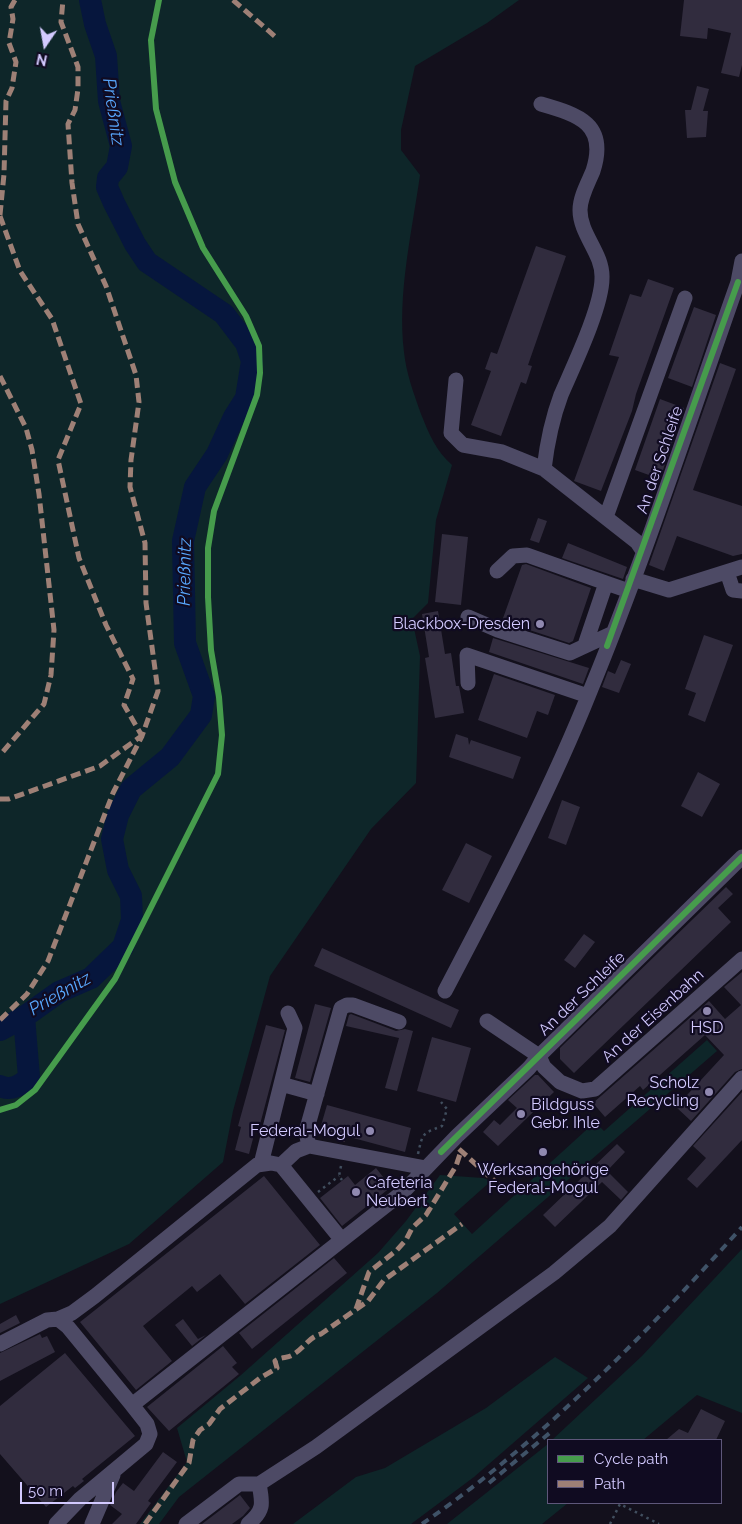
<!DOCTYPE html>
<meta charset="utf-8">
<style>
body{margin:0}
#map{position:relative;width:742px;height:1524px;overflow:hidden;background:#13101c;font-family:Raleway,sans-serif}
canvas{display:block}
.legend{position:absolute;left:547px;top:1439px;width:175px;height:65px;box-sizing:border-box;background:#100b21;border:1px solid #5e577a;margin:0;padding:6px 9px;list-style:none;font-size:15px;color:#d3caff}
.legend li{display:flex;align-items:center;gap:10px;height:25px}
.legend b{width:25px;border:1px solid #5e577a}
.north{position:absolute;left:20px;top:20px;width:50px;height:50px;-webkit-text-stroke:4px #100b21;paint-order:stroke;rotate:192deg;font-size:14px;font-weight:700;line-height:20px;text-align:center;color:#d3caff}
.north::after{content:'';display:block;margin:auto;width:18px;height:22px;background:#d3caff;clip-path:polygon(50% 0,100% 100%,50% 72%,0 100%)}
.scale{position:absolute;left:20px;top:1482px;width:94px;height:22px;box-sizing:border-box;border:2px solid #d3caff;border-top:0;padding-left:6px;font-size:15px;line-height:18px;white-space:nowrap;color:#d3caff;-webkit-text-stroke:4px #100b21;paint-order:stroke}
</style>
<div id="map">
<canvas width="742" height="1524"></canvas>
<ul class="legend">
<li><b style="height:6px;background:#469c4c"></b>Cycle path</li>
<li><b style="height:6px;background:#9e8076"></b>Path</li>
</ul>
<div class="north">N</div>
<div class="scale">50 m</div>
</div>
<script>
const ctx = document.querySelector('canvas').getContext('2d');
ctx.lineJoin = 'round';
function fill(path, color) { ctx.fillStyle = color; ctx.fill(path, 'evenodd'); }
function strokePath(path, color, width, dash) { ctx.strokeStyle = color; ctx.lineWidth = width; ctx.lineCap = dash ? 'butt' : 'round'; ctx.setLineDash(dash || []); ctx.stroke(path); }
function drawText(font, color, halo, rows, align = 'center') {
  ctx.font = font + ' Raleway,sans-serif'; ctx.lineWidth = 4.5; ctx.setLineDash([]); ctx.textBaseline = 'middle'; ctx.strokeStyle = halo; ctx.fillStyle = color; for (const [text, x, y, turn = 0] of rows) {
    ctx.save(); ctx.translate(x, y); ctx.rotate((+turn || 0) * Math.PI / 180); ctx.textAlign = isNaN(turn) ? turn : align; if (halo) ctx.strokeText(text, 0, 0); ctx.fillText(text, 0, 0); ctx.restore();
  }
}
fill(new Path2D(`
 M0,0H519L487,23L415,66L401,130V150L420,175C412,232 397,294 404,352C406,373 414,394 421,414C429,434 436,451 452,465L436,520L428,603L412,619L420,656L416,783L371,829L270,976L233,1111L223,1162L129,1244L0,1304Z
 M707,1040L717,1051L437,1293L179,1497L159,1524H140L187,1462L177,1428L241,1375L378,1253L406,1221L440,1175L483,1178L491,1181L454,1214L472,1234L595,1122L604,1131Z
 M742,1249V1413L697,1395L643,1440H552L642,1356Z
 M555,1357L588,1378L474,1477L411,1524H293L356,1477L385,1468L486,1408Z
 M548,1444V1503H568L542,1524H447Z`), '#0e2629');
strokePath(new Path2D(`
 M0,1030L24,1017L59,992L91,978L123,947L132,920L131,896L118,870L112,839L118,815L131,789L170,757L201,715L204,696L185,643L183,541L195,487L217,454L234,417L246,398L252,361L246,343L224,314L147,262L135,244L114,203L107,187L108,178L117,167L121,146L109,101L106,56L95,24L90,0
 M0,1086C11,1091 22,1085 29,1077L24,1017`), '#06163d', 22);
fill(new Path2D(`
 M684,0H742V65L739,77L721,73L731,33L708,28L707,39L680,36Z
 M697,86L709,89L703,111H708L706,137L687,138L685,110H691Z
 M536,246L566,256L528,365L532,366L526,384L521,382L501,436L471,425L491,371L485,369L491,352L497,354Z
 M648,279L674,288L636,394L632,411L601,491L574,481L619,357L609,355L630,294L641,297Z
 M694,307L716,315L692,387L668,378Z
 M720,363L736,369L693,490L742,506V554L733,556L677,536L664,571L649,565Z
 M660,399L684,408L660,479L635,470Z
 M538,518L547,521L539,543L530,540Z
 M442,534L468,537L461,605L435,602Z
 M568,543L627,567L623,579L562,558Z
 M526,564L591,588L573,641L569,643L502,621L522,565Z
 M438,611L445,654L451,653L456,686H459L464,713L435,718L425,658L429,657L422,614Z
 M704,635L733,645L705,722L688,715L696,693L685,689Z
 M493,638L589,668L583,684L489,652Z
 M621,660L631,664L619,693L602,687L608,671L615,674Z
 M494,674L555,695L548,715L537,711L527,738L478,720Z
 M456,734L468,738L469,745L471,740L521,757L513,779L449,757Z
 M698,772L720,784L702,817L681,806Z
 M562,800L580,807L566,845L548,838Z
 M466,843L492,856L469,903L442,890Z
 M726,887L733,894L718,908L731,922L574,1073L560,1059V1048Z
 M584,934L595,942L575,968L564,960Z
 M322,948L459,1010L451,1028L314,966Z
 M742,972V1069L735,1072L691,1121L676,1107L724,1055L705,1035L643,1090L640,1086L605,1117L593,1103L709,1001L725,1019L741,1005L724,987Z
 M315,1004L331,1008L310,1082L295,1078Z
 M351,1014L396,1031L405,1029L413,1031L397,1091L385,1088L399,1038L346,1026L349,1015Z
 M266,1025L285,1030L258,1132L255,1131L249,1154L235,1150L241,1127L238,1126Z
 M432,1037L471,1048L456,1102L417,1091Z
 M535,1075H538L554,1092L498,1146L483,1132L494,1120L500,1125L517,1108L508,1100Z
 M742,1092V1140L697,1188L687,1179L706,1158L693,1146Z
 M327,1105L411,1128L405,1152L320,1129Z
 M617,1144L625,1152L607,1171L628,1192L621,1200L602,1182L555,1227L543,1215Z
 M376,1168L391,1187L342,1226L320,1198L348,1176L355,1185Z
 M264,1176L320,1245L245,1304L220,1274L197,1292L192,1286L143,1326L172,1361L136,1390L80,1322Z
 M334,1258L347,1273L252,1349L239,1333Z
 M16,1315L20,1323L0,1333V1324Z
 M183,1319L198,1339L206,1335L192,1346L175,1325Z
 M40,1334L42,1338L47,1336L55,1352L0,1381V1353Z
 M223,1346L237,1363L232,1367L239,1374L169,1431L147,1407Z
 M65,1353L135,1436L82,1479L84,1481L75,1488L73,1486L46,1507L0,1454V1406Z
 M701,1409L725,1421L716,1440H666L679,1429L688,1433Z
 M163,1452L177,1462L148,1501L151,1503L136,1524H112L122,1514L110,1505L116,1492L123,1483L134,1491Z
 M240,1495L250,1508L243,1516L232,1524H202Z`), '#312c3e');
strokePath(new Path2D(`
 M418,1154C423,1132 422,1134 442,1126L447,1109L441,1102
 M341,1166L339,1176L342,1180
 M318,1192L339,1176
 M610,1524L620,1504L659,1524`), '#414e5e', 2.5, [2.5, 4]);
strokePath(new Path2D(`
 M541,104C579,115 608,124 593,171C588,183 580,197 580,210C580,235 603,253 602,278C602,307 573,367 561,395C552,419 547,444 544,469
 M456,380L451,433L463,445L502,452L544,469L637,542L643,551
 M606,517L685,298
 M497,571L513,556L527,555L606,583
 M727,572L733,590L742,591
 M633,579L669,590L742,567
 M468,617L498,630L570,653L613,633
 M585,645L606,583L629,591
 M468,683L467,655L588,696
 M445,991C497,892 550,792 591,689C646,555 690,418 738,282L742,261
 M487,1021L539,1056L544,1067L560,1082L582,1091L595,1089L742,959
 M281,1084L317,1094
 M309,1146L306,1132L341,1008L347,1005H353L399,1022
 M261,1164L295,1028L288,1013
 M281,1165L296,1151L309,1146L426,1168
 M58,1319L72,1313L95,1296L257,1165L271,1163L281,1165L341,1239
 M0,1344L47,1320L58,1319L68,1327L132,1405L403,1192L457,1136L529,1068L539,1056L742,857
 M56,1524L80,1499L146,1444L150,1434L147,1424L132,1405
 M92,1524L113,1475
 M186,1524L239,1484H259L316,1447L554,1273L610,1226L742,1078
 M248,1524C264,1511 263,1504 259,1484`), '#4d4a65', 15);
strokePath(new Path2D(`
 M489,1483L552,1431
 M422,1524C542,1441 645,1335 742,1227`), '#3f5267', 4, [8, 6]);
strokePath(new Path2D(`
 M233,0L278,39
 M0,215L4,174L6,101L12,88L16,62L9,43L13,19L11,7L15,0
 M0,216L20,271L52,319L81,404L58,460L79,558L106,625L133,679L124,705L142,736
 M0,376L26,428L32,450L39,494L54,630L51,675L44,704L0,755
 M0,799H9L100,766L140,737
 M0,1020L27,994L48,961L113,793L142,736L158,691L146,603L145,543L130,487L131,460L139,402L136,375L106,286L78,224L72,183L68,124L75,110L78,89V67L61,22L63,0
 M342,1141L343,1136
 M459,1149L501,1187
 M356,1309L369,1272L397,1250L406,1240L412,1228L426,1215L456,1166L461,1151
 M145,1524L189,1463L193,1440L200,1430L209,1424L220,1409L260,1378L277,1368L275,1361C282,1356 288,1359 294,1354C304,1348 309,1337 321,1334L368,1301L384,1280L462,1224`), '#9e8076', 5, [10, 5]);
strokePath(new Path2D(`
 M607,646L738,282
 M0,1110L16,1105L35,1090L115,979L218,774L222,735L219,697L211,650L208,597V548L214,511L257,395L260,373L259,346L246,316L203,248L175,182L156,109L151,40L159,0
 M441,1152L742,857`), '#469c4c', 6);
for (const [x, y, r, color] of [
 [540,624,5,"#9089b0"],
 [707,1011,5,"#9089b0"],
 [709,1092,5,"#9089b0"],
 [521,1114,5,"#9089b0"],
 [370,1131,5,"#9089b0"],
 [543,1152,5,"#9089b0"],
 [356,1192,5,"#9089b0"]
]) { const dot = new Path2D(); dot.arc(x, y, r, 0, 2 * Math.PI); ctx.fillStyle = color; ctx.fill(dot); strokePath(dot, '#100b21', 2); }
drawText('16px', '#d3caff', '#100b21', [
 ["An der Schleife",660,460,-71],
 ["An der Schleife",582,994,-44],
 ["An der Eisenbahn",653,1016,-42]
]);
drawText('16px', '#d3caff', '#100b21', [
 ["Blackbox-Dresden",530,624],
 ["HSD",707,1028,"center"],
 ["Scholz",699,1083],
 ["Recycling",699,1101],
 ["Bildguss",531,1105,"left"],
 ["Gebr. Ihle",531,1123,"left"],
 ["Federal-Mogul",360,1131],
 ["Werksangehörige",543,1170,"center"],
 ["Federal-Mogul",543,1188,"center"],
 ["Cafeteria",366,1183,"left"],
 ["Neubert",366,1201,"left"]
], 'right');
drawText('italic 18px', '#58a8ff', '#100b21', [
 ["Prießnitz",113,112,82],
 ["Prießnitz",185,572,-89],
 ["Prießnitz",60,994,-30]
]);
</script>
